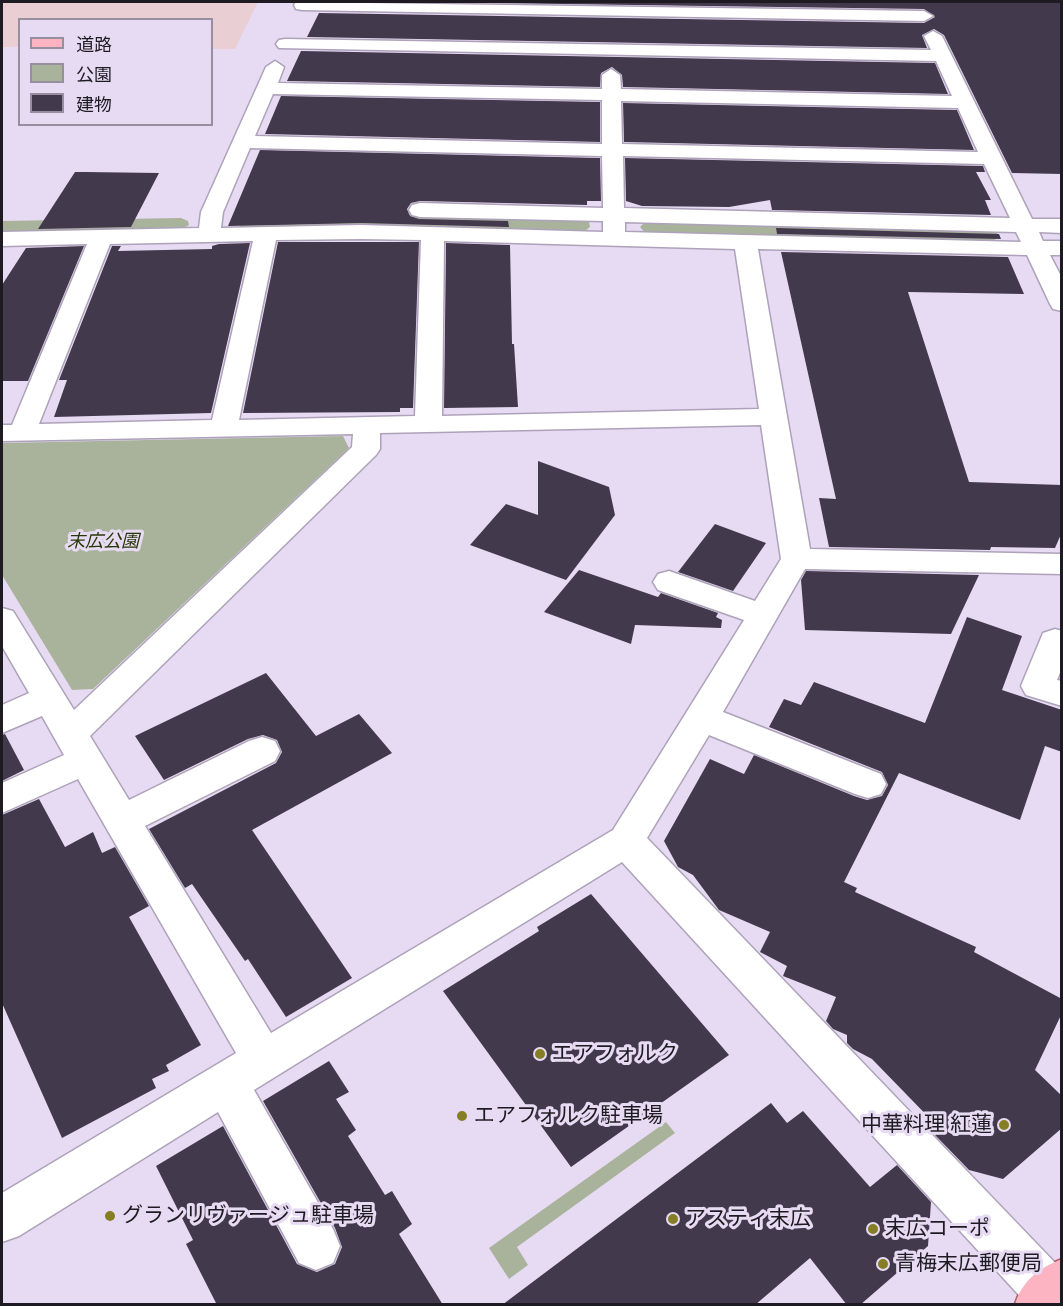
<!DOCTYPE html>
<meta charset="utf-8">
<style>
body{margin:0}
#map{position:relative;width:1063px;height:1306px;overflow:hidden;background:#e7dbf3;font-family:Merriweather,"Noto Sans JP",serif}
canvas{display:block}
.frame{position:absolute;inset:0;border:3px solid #1e1a22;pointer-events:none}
.legend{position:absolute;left:18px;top:18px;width:195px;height:108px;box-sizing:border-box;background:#e7dbf3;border:2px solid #978e9f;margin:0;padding:8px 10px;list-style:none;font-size:18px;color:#1e1a22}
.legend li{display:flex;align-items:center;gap:12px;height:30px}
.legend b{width:30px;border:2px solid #978e9f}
</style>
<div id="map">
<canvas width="1063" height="1306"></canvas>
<div class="frame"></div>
<ul class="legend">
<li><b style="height:8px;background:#fcb4c3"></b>道路</li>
<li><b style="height:16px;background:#a9b39c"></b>公園</li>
<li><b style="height:16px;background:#43394c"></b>建物</li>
</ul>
</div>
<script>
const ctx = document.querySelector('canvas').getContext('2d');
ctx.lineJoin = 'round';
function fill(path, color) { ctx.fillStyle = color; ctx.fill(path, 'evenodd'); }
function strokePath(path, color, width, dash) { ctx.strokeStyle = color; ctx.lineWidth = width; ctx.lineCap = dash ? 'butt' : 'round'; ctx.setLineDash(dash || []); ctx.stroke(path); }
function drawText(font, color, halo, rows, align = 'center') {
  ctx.font = font + ' Merriweather,"Noto Sans JP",serif'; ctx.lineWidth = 6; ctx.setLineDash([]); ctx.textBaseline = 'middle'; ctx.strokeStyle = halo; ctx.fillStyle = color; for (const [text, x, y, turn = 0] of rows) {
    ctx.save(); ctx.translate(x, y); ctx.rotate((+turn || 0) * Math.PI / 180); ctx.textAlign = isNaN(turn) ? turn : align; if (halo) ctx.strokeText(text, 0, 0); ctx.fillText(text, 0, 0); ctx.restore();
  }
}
fill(new Path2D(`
 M2,2H258L235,49H212V20H20L19,47H2Z`), '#e9cfd4');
fill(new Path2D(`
 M366,214L579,219L589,222L590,227L584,232L242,228L238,223Z
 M181,218L188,221L189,225L178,231L2,234V221Z
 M645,222L993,230L1000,236L992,242L645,233L640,227Z
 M343,436L349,448L93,689L72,690L2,575V443Z
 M666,1122L675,1133L517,1247L528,1265L509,1279L489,1248Z`), '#a9b39c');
fill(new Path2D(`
 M418,2H1062V174L1012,173L944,35L934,29L922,35L927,48L307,37L319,13L924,23L935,17L924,9Z
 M301,51L935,63L948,94L623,87L622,75L612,67L601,73L600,87L287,81Z
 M281,96L600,102V142L265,134Z
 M623,103L957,110L974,150L624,142Z
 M260,150L600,158L601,201H587V205L420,201L411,203L407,209L410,216L419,219L508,221L509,227L361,223L228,226Z
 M625,158L983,166L985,172H976L991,200H985L991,215L772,210L770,200L729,207L642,206L626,201Z
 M75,172H85L159,173L131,227L38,229Z
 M776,228L999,234L1001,239L777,234Z
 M278,242H419L413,408H400V412L243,413Z
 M250,243L211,413L54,417L67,380H59L112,246H121L118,251L212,249V246L219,244Z
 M446,243L510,245L512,344H514L518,407L444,408Z
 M84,246L28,381H2V285L26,248Z
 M781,252L1008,257L1024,294L908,292L969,482L1062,485V532L1055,548L991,547L990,550L829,547L819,498L836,499Z
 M538,461L609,487L615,515L566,580L470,545L506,504L538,515Z
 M715,524L766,543L733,591L678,572Z
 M579,570L658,597L661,593L718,613L716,617L722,620L721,628L635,625L631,644L544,612Z
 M806,571L979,575L951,634L805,630L801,580Z
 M967,617L1022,636L1002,690L1062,710V752L1045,746L1020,820L899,773L844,882L857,888L855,892L976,947L974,952L1062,999V1013L1035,1070L1062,1096V1128L1003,1179L969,1170L935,1135L941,1130L872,1059L853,1049L847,1043V1035L833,1029L826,1021L836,997L783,976L787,966L760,952L770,932L719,910L693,875L678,867L664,841L710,759L744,774L754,755L854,796L867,800L882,796L888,785L882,772L769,727L784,699L801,705L814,682L925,723Z
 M266,673L316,736L359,714L392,753L252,830L352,978L286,1017L248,959L245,961L192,884L185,888L149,829L276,763L282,752L277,740L263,735L248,739L164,780L135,736Z
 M5,734L24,770L2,781V735Z
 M39,799L65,847L93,832L102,853L115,847L149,906L129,917L201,1045L166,1065L169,1071L152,1079L156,1088L62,1138L2,1003V815Z
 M591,894L729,1055L571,1167L443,991L539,931L537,927Z
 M329,1061L349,1092L336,1099L356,1130L348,1136L385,1195L392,1191L412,1224L399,1234L443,1305H217L186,1244L193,1240L156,1166L223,1126L297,1264L317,1272L335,1264L342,1247L335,1228L263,1101Z
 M771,1103L787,1123L803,1111L870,1187L897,1165L931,1202L928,1246L860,1305H847L810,1258L755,1305H502Z`), '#43394c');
const minor = new Path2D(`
 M296,2L924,11L933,16L924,21L302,10L296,9L294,5Z
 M933,31L942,36L1032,219H1062V233L1039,232L1043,241H1062V255H1050L1062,278V311L1053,309L1050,304L1027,255L758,249L810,549L1062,554V574L805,569L723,712L881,774L886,784L881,794L868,798L855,794L709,735L647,838L1062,1270V1304H1027L622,862L254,1090L333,1229L340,1246L333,1263L316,1270L299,1263L218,1112L19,1236L2,1242V1193L236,1053L78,779L2,813V783L64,755L42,716L2,733V705L29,693L2,646V608L13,611L74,710L352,447L353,434L2,441V425H12L87,244L2,246V232L199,228L201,212L266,67L275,61L284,67L278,83L602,89V75L611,69L620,75L621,89L952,96L936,61L279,48L276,44L279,40L285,39L931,50L924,36ZM273,94L602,100V144L255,136ZM621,101L958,108L978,152L622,144ZM250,148L602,156L603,208L420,203L412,205L409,210L412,215L420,217L603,221V232L361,225L221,228L223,212ZM623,156L984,164L1010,218L624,208ZM625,222L1016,232L1021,242L625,232ZM361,239L421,240L415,416L239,420L276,240ZM253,241L212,420L39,424L110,244ZM444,241L735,249L759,409L442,416ZM761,425L781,559L755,601L669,571L658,574L653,582L658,590L744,620L613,830L271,1033L145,826L275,761L280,751L275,741L262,737L249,741L129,800L90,736L376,455L380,449V433Z
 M1055,629L1062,631V668L1057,680L1062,681V706L1026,695L1021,686L1043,633Z`);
const major = new Path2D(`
 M1062,1259V1304H1015C1022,1281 1039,1268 1062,1259Z`);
strokePath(minor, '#ada2b9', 3);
strokePath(major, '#ad5e71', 3);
fill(minor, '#fff');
fill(major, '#fcb4c3');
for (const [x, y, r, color] of [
 [540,1054,6,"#857e24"],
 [462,1116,6,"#857e24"],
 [1004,1125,6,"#857e24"],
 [110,1216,6,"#857e24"],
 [673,1219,6,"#857e24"],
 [873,1229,6,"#857e24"],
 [883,1264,6,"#857e24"]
]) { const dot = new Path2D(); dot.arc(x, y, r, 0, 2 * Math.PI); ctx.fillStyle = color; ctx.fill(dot); strokePath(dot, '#e7dbf3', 2); }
drawText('italic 18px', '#273707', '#e7dbf3', [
 ["末広公園",103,542]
]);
drawText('21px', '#1e1a22', '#e7dbf3', [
 ["エアフォルク",552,1054],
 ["エアフォルク駐車場",474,1116],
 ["中華料理 紅蓮",992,1125,"right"],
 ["グランリヴァージュ駐車場",122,1216],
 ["アスティ末広",685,1219],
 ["末広コーポ",885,1229],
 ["青梅末広郵便局",895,1264]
], 'left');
</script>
